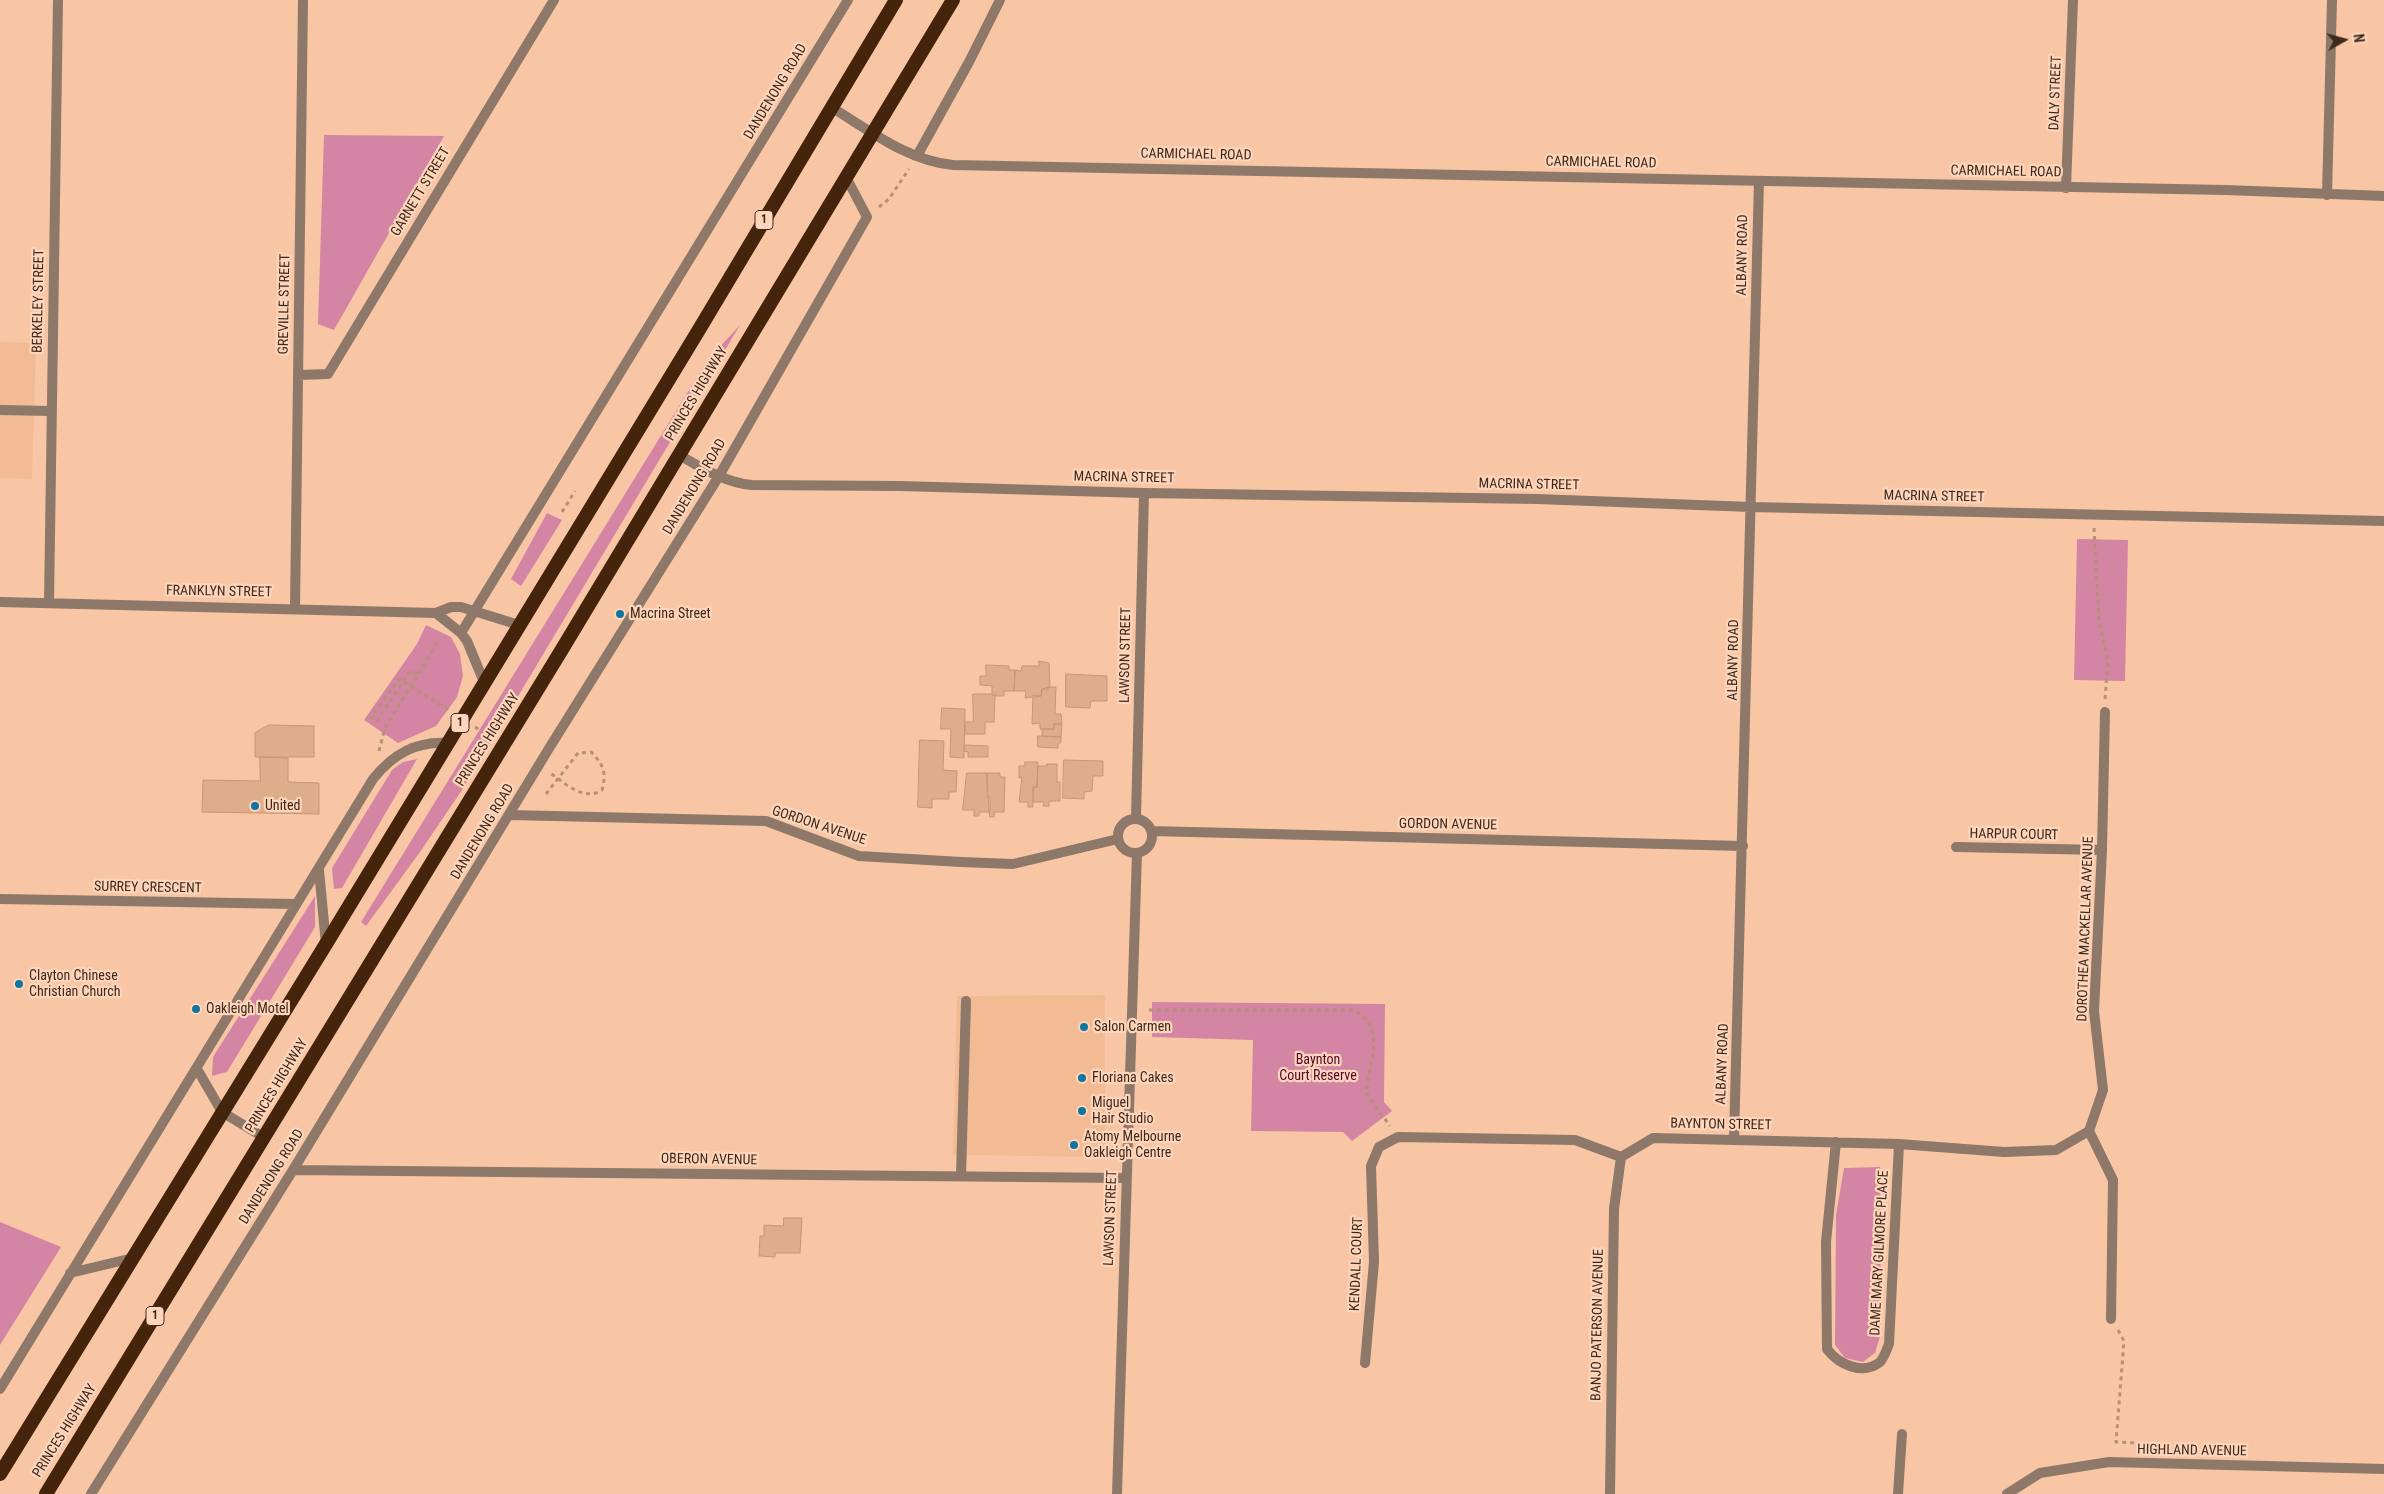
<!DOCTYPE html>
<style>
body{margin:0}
#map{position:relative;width:2384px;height:1494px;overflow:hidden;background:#f8c6a4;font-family:"Roboto Condensed",sans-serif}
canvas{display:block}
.north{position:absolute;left:2319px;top:15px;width:50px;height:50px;-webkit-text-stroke:4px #fed5ba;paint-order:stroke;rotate:83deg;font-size:14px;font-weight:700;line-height:20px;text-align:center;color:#3d2a1d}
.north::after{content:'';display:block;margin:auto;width:18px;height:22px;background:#3d2a1d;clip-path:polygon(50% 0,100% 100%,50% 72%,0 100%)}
</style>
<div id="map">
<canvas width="2384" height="1494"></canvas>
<div class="north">N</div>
</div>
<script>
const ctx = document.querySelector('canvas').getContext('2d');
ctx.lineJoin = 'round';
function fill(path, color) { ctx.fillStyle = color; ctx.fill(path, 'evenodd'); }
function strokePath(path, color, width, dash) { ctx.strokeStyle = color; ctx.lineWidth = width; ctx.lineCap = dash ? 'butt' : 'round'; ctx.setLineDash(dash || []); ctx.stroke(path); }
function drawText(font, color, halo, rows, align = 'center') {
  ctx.font = font + ' "Roboto Condensed",sans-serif'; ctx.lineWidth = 4.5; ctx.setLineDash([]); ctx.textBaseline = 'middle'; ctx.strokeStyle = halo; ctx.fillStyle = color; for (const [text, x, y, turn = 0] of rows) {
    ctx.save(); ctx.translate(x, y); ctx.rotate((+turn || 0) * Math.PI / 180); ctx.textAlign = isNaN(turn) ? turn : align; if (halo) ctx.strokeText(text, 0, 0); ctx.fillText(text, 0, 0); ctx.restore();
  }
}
fill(new Path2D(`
 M0,342L36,343L32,479L0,478Z
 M1105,995V1157L953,1155L957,996Z`), '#f3bb94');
fill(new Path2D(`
 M324,135L444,136L334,330L318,324Z
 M740,325L462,790L420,852L366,926L361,922L707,361Z
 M547,513L562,520L521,586L511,579Z
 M2077,539L2128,540L2125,681L2074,680Z
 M426,625L451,637L460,654L463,676L457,697L436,726L398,743L364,720L417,644Z
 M417,759L342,888L334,889L332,868L392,770L403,762Z
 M315,896V927L227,1072L212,1076L213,1057Z
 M1152,1002L1385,1004L1384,1102L1392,1111L1352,1141L1343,1132L1251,1131L1253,1040L1152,1037Z
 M1880,1167L1881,1333L1875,1353L1863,1362L1845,1358L1835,1345L1836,1215L1844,1168Z
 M0,1222L61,1247L0,1345Z`), '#d485a3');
const building = new Path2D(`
 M1039,661L1049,663L1050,687L1042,689L1041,696L1025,698L1026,691H1014L1015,670L1021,671L1022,666H1039Z
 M986,665L1009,666V670H1015L1014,691H1004V696H995L992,695V686L980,685V676H986Z
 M1066,674L1107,676V701H1091L1090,708L1066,707Z
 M1048,687H1056L1055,714H1061L1062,724H1054V729H1040V723L1032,724L1033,695L1041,696L1042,689H1048Z
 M973,694H995L994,722H985V734H965V722H973Z
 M942,708L965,709L964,758L950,757L951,729H941Z
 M1054,724H1062L1061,737L1042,736V729H1054Z
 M269,725L314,726V757H255V733Z
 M1038,736L1061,737V743H1058V748L1038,747Z
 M920,740L944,741L943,770L957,771L956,792H949V799H932V808L918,807Z
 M965,745L988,746V757H968V752L964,751Z
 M260,757L288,758V782L319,783V814L202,812L203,780L260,781Z
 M1064,760L1103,761V776H1093L1092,791L1084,792V799L1063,798Z
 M1025,762H1038L1037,787H1033V807H1028V802H1019L1022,777L1019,778V766H1025Z
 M1047,764H1057V782H1060V801H1049V806H1043L1044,802H1033V787H1037L1038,766H1047Z
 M967,773H987V797H990V812H979V816H974V810H963Z
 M987,773H1000V777H1005L1004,812H994V817H990Z
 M784,1218H802L800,1253H775V1257L759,1256L760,1236H764V1225L783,1226Z`);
fill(building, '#dead8c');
strokePath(building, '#c69676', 1);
strokePath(new Path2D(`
 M879,207L889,199L909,169
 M562,512L575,491
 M2094,528L2099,620L2108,661L2105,699
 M417,674L410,671L377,721L371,717L399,679L449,710
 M475,727L491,737
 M379,751L385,728L440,638
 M546,794L578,753L591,752C603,764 607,773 602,790C584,802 565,783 550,773
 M1149,1010H1353C1387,1025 1369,1065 1366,1093L1390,1126
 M2118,1330L2124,1341L2116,1442L2138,1443L2137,1448`), '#b79075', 3, [4, 4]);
strokePath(new Path2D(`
 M0,410L51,411
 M961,1176L966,1001
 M1898,1494L1902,1434`), '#8d786a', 10);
strokePath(new Path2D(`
 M831,107C869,130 908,161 953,165L2226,190L2384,196
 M917,156L969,62L1000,0
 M2066,188L2073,0
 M2327,195L2332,0
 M298,375L328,374L554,0
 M679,455C702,468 726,483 752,485L900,486L1144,493L1537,499L1751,507L2384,521
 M0,602L436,613L451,607H461L519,625
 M49,602L58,0
 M295,608L303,0
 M436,613L461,633L467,641L484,682
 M461,633L848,0
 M2105,712L2102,850L2094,1011L2103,1090L2089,1131L2113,1180L2111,1319
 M510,815L766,821L859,856L961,862L1013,864L1118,839
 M1136,818L1144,493
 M1118 836a17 17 0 1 1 34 0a17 17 0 1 1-34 0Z
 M1152,831L1743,846
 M1956,847L2102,850
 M319,870L326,944
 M0,899L296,904
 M197,1069L222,1112L265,1138
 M1734,1139L1759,181
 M1836,1142L1826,1242L1827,1349C1838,1364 1863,1376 1880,1362C1884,1358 1887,1349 1889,1344L1899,1144
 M293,1170L1125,1178
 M70,1273L133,1258
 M1365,1363L1374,1262L1371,1166L1379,1147L1398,1137L1575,1140L1621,1157L1653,1138L1899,1144L2004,1152L2056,1150L2089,1131
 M0,1389L373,779C393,754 416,741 448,743
 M91,1494L293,1170L548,750L719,476L867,217L846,177
 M1117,1494L1137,853
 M1610,1494L1614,1209L1621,1157
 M2007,1494L2040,1473L2109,1462L2384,1469`), '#8d786a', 10);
strokePath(new Path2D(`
 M0,1474L326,944L697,333L896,0
 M46,1494L561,651L953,0`), '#44250c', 14);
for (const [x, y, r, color] of [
 [620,614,5,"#1275a1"],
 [255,806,5,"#1275a1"],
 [19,984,5,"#1275a1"],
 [196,1009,5,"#1275a1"],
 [1084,1027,5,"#1275a1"],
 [1082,1078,5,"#1275a1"],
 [1082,1111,5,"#1275a1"],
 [1074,1145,5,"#1275a1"]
]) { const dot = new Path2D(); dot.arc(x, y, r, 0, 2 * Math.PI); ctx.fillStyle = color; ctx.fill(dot); strokePath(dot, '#fed5ba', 2); }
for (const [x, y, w] of [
 [764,220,18],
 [460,723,18],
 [155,1316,18]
]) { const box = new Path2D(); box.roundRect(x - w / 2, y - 9.5, w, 19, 4); ctx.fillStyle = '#fed5ba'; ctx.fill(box); strokePath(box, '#3d2a1d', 1); }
drawText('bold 12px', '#3d2a1d', null, [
 ["1",764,220],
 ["1",460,723],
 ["1",155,1316]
]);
drawText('14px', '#3d2a1d', '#fed5ba', [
 ["DANDENONG ROAD",776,92,-59],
 ["DALY STREET",2056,93,-88],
 ["CARMICHAEL ROAD",1196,155,1],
 ["CARMICHAEL ROAD",1601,163,1],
 ["CARMICHAEL ROAD",2006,172,1],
 ["GARNETT STREET",421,192,-59],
 ["ALBANY ROAD",1743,255,-89],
 ["BERKELEY STREET",39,301,-89],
 ["GREVILLE STREET",285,304,-89],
 ["PRINCES HIGHWAY",697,394,-59],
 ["MACRINA STREET",1124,478,1],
 ["MACRINA STREET",1529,485,1],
 ["DANDENONG ROAD",695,487,-59],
 ["MACRINA STREET",1934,497,1],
 ["FRANKLYN STREET",219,592,1],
 ["LAWSON STREET",1126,655,-89],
 ["ALBANY ROAD",1734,660,-89],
 ["PRINCES HIGHWAY",488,740,-58],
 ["GORDON AVENUE",1448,825,1],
 ["GORDON AVENUE",819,826,18],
 ["DANDENONG ROAD",483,832,-59],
 ["HARPUR COURT",2014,835,1],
 ["SURREY CRESCENT",148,888,1],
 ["DOROTHEA MACKELLAR AVENUE",2086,929,-88],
 ["ALBANY ROAD",1723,1064,-88],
 ["PRINCES HIGHWAY",277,1086,-59],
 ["BAYNTON STREET",1721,1125,1],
 ["OBERON AVENUE",709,1160,1],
 ["DANDENONG ROAD",272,1177,-58],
 ["LAWSON STREET",1111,1218,-88],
 ["DAME MARY GILMORE PLACE",1880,1253,-87],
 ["KENDALL COURT",1357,1264,-88],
 ["BANJO PATERSON AVENUE",1598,1325,-89],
 ["PRINCES HIGHWAY",65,1431,-58],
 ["HIGHLAND AVENUE",2192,1451,1]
]);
drawText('14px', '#3d2a1d', '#fed5ba', [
 ["Macrina Street",630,614],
 ["United",265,806],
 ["Clayton Chinese",29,976],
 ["Christian Church",29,992],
 ["Oakleigh Motel",206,1009],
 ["Salon Carmen",1094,1027],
 ["Floriana Cakes",1092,1078],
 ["Miguel",1092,1103],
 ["Hair Studio",1092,1119],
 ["Atomy Melbourne",1084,1137],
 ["Oakleigh Centre",1084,1153]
], 'left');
drawText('14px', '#51082e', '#fed5ba', [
 ["Baynton",1318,1060],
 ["Court Reserve",1318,1076]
]);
</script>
